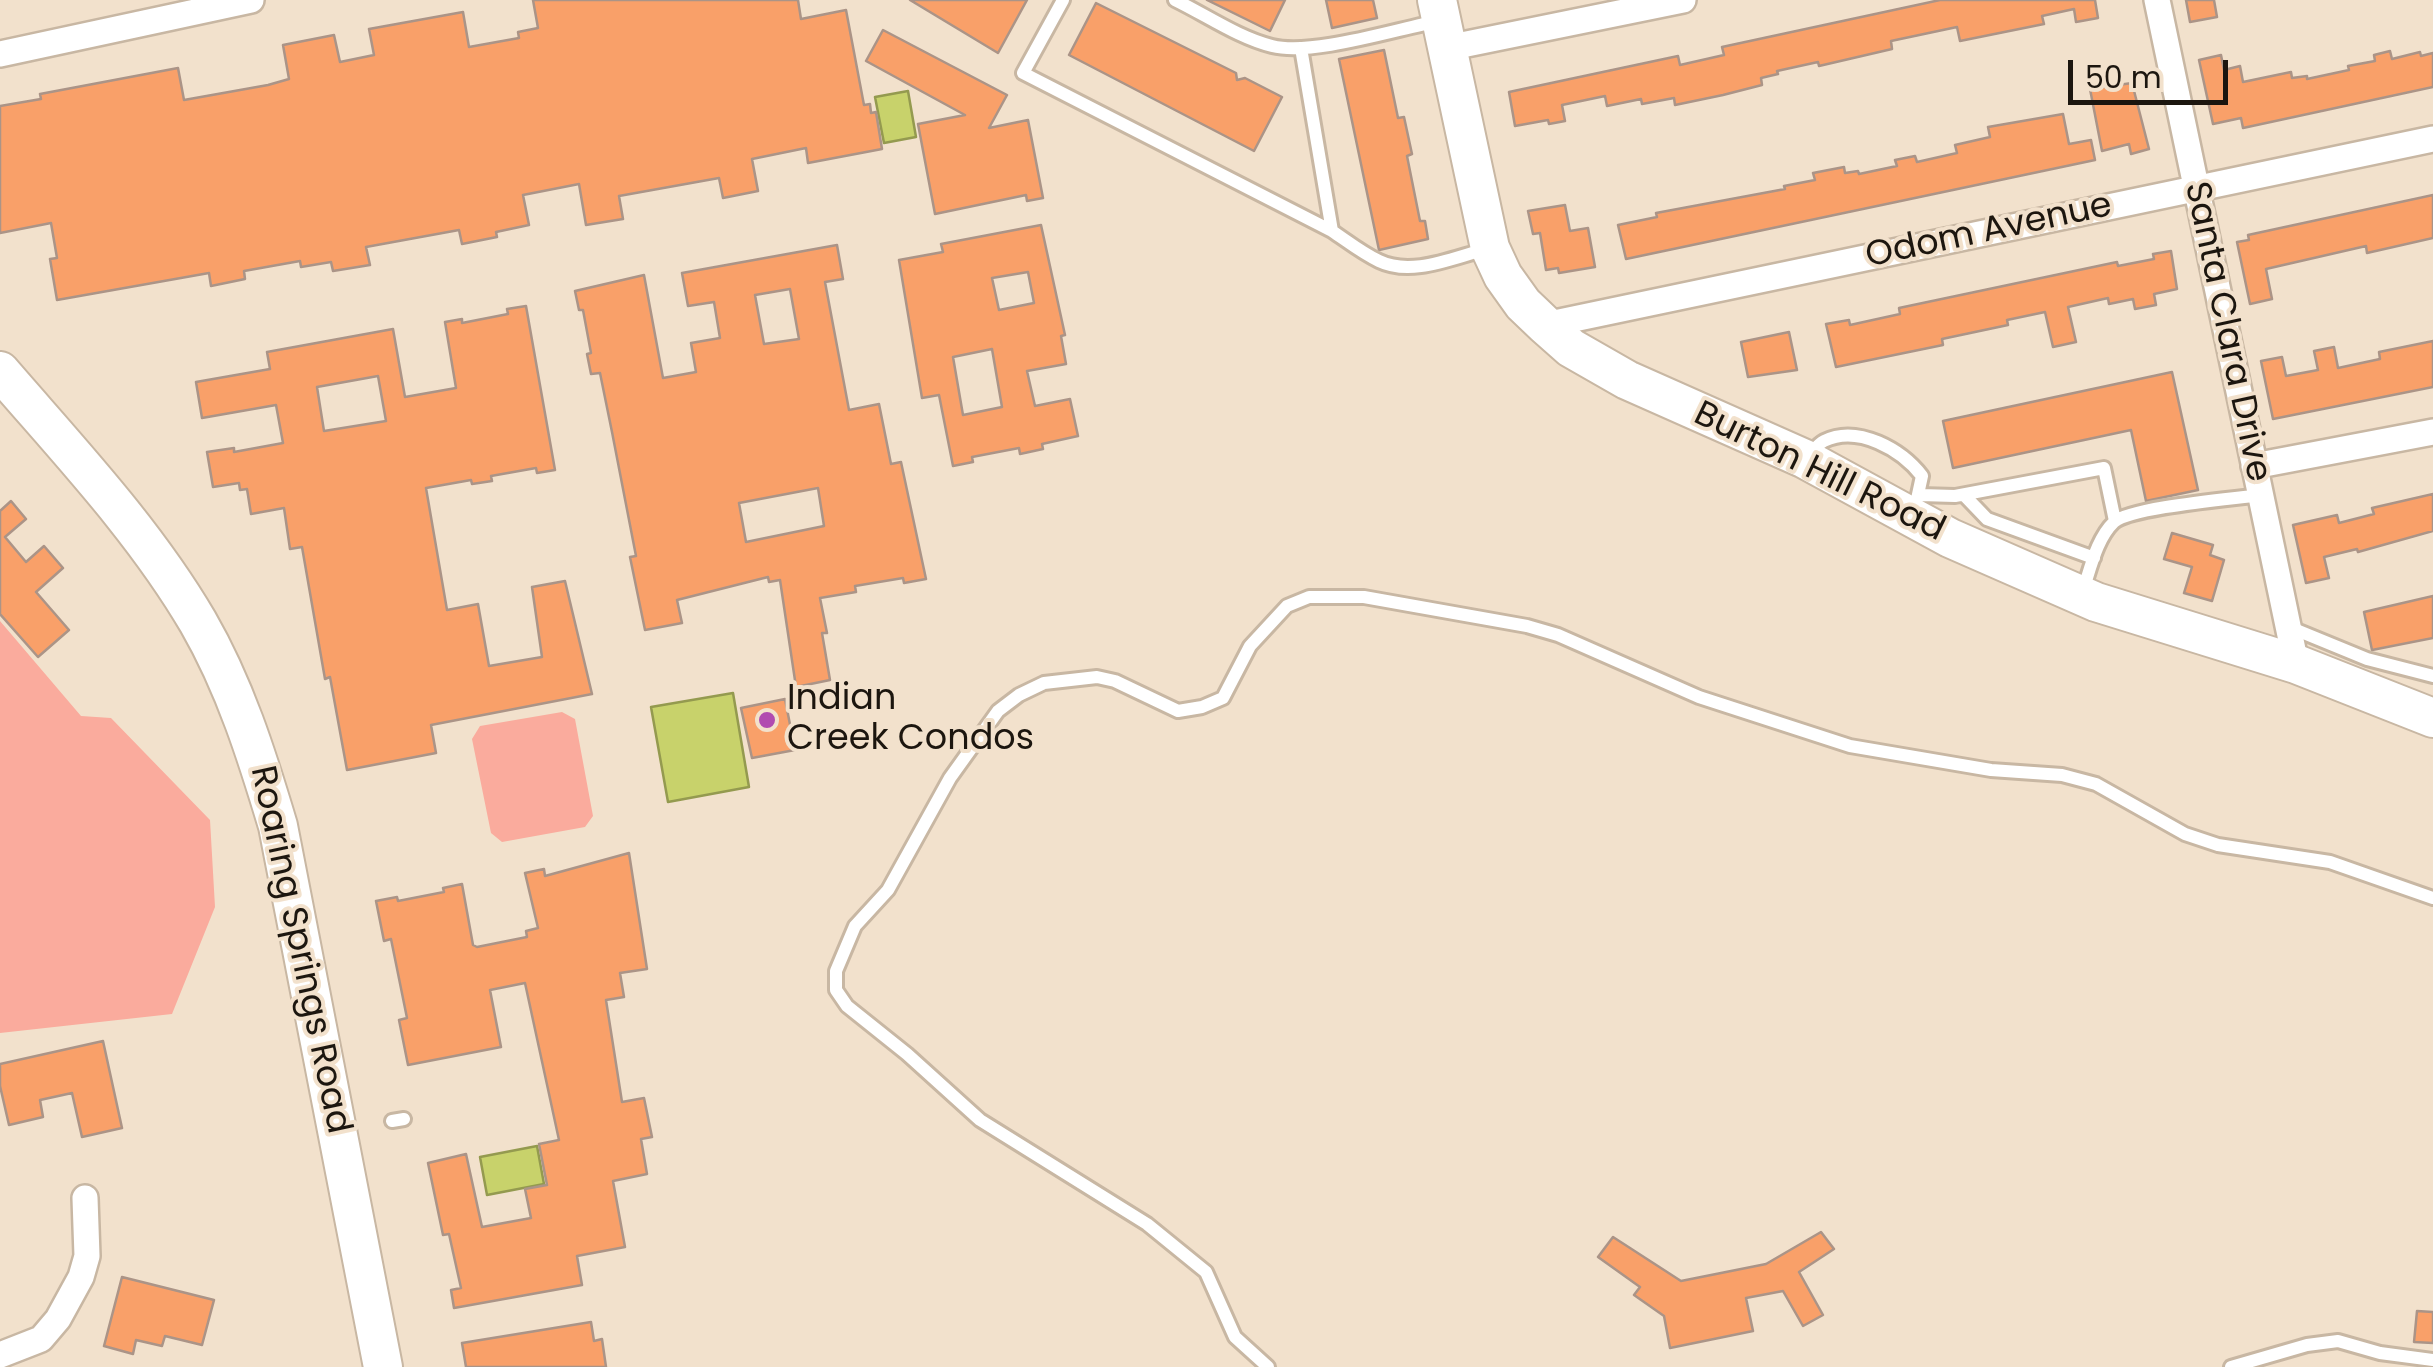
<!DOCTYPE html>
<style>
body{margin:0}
#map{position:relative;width:2433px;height:1367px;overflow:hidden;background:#f2e1cc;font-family:Poppins,sans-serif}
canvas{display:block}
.scale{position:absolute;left:2068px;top:60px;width:160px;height:45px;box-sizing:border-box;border:5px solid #1c160f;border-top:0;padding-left:12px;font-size:30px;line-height:35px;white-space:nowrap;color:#1c160f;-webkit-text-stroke:8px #f2e1cc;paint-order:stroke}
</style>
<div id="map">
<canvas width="2433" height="1367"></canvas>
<div class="scale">50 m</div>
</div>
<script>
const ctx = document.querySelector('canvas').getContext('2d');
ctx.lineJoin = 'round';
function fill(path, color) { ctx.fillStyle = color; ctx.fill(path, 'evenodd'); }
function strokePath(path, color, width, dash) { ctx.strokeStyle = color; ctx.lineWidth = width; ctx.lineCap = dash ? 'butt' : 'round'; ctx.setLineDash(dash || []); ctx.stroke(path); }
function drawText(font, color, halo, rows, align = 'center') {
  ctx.font = font + ' Poppins,sans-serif'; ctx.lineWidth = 8; ctx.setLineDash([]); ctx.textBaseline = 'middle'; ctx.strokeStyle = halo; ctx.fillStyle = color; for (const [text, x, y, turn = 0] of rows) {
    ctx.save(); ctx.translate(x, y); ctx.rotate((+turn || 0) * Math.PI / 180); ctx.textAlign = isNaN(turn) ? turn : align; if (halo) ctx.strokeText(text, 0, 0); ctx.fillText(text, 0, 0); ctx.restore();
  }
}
fill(new Path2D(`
 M0,621L81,716L111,718L210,820L215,907L172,1014L0,1033Z
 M562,712L575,719L593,816L585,827L502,842L491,833L472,739L480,726Z`), '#faab9d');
const water = new Path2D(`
 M908,91L916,137L884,143L875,97Z
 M733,693L749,787L668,802L651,707Z
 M537,1146L544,1184L487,1195L480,1157Z`);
fill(water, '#c8d26b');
strokePath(water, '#949a4f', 2.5);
const building = new Path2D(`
 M533,0H798L801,19L846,10L864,105L870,104L871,113L876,112L882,149L808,163L806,148L752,159L758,191L723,198L719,178L619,196L623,219L586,225L579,184L523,195L529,225L496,232L497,237L462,244L459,230L366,247L370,265L333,271L331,262L301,267L300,261L244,271L245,279L211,286L209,273L57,300L50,259L57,258L51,223L0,233V106L41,99L40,94L178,68L184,100L268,85L289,79L283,45L334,35L340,62L374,55L369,29L463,12L469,47L519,38L518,32L538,28Z
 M910,0H1027L998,53Z
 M1207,0H1285L1270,31Z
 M1326,0H1373L1377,18L1332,28Z
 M1940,0H2095L2098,18L2076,22L2074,9L2042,16L2044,24L1960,41L1957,27L1891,41L1892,49L1819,66L1818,62L1777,71L1778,74L1761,78L1762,85L1723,95L1675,105L1674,98L1642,104L1641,99L1607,106L1605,96L1562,105L1565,121L1549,124L1548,120L1515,126L1509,92L1678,56L1680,65L1724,55L1722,47Z
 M2186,0H2214L2217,17L2190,22Z
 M1096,3L1236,73L1237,80L1245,78L1282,97L1254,151L1069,55Z
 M883,30L1007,95L989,128L1028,120L1043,198L1027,201L1026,195L935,214L918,124L965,115L866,61Z
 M1384,50L1398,118L1404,117L1412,154L1407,156L1420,221H1425L1428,239L1379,250L1339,59Z
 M2390,51L2392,59L2420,52L2421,56L2433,53V87L2243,128L2241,118L2213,124L2199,60L2221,55L2224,70L2240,66L2243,82L2291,72L2292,78L2307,76V79L2349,70L2348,66L2375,61L2374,55Z
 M2132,83L2149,149L2131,154L2129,144L2102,151L2090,89Z
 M2063,114L2069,144L2091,140L2095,160L1626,259L1618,225L1657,217L1656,213L1785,189L1784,186L1815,180L1813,173L1844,167L1845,173L1858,171L1859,174L1897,166L1895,160L1915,156L1917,162L1957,153L1955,145L1990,137L1988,127Z
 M2433,195V238L2367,253L2366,246L2266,269L2272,299L2250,304L2237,242L2249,240L2248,235Z
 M1565,205L1570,231L1588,228L1595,267L1559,273L1558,268L1546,270L1540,233L1533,234L1528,211Z
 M1041,225L1065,335L1061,336L1066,364L1027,371L1035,406L1070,399L1078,436L1042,444L1043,449L1020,454L1019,448L972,457L973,462L953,466L939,395L922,398L899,260L943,252L941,244ZM1028,272L1034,303L999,310L992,278ZM992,349L1002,407L963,415L953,357Z
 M837,245L843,279L825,282L849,410L879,404L891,464L901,462L926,579L904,583L903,578L855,586L856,592L820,598L827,633H822L830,680L796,687L780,580L769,582L768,577L677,600L682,623L645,630L630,557L636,556L612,432L600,373L591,374L587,354L591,353L583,310H579L575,291L644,275L663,378L696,372L691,343L720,338L714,302L688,306L682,273ZM790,289L799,339L764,344L755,295ZM818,488L824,526L746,542L739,503Z
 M2171,251L2177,289L2154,294L2156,305L2135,309L2133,299L2109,304L2108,298L2068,307L2076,342L2053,347L2045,312L2007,320L2008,325L1942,339L1943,345L1836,367L1826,324L1849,320L1850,325L1900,314L1899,308L2117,262L2118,266L2154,259L2153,254Z
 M526,306L555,470L537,473L536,468L491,476L492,481L472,484L471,480L426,488L447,610L478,604L489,666L542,657L532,587L565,581L592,694L431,725L436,753L347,770L330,677L325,679L302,547L290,549L284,508L251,514L247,489L240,490L239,483L213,487L207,452L234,448V452L283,443L276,405L202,418L196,382L270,369L267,352L393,329L405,397L456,388L445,322L462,319V323L508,314L507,309ZM378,376L386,421L324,431L317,387Z
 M1789,332L1797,370L1748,377L1741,342Z
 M2433,341V387L2273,419L2261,361L2282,357L2286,376L2318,370L2314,351L2334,347L2338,368L2380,359L2379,352Z
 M2172,372L2198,490L2146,501L2131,430L1953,468L1943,421Z
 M2433,494V531L2358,552L2357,549L2324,557L2329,578L2306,583L2293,525L2337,515L2339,523L2374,514L2372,508Z
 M11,501L26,519L5,537L26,562L44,546L63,568L36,592L69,630L38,657L0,614V511Z
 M2172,533L2213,545L2210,555L2224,560L2212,601L2184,593L2192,567L2164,559Z
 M2433,596V638L2372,650L2364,612Z
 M785,699L795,750L752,758L741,708Z
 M629,853L647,969L620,973L624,997L606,1000L622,1102L644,1098L652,1137L641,1139L647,1174L613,1181L625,1247L577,1256L582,1285L454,1308L451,1290L461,1288L449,1234L443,1235L428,1163L466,1154L482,1227L531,1218L525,1189L547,1185L539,1144L559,1140L525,983L490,990L501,1047L408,1065L399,1020L407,1018L391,939L384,941L376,901L397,897L398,901L444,892L443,888L462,884L473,945L477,947L527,937L526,931L538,928L525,873L544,869L545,876Z
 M103,1041L122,1128L82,1137L72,1093L40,1100L43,1117L9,1125L0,1086V1064Z
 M1821,1232L1834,1249L1799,1272L1823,1315L1803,1326L1783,1291L1746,1298L1753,1331L1670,1348L1664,1316L1634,1295L1640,1287L1598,1257L1613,1237L1681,1281L1766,1264Z
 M122,1277L214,1300L202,1345L165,1336L162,1346L136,1340L133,1354L104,1346Z
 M2417,1311L2433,1312V1343L2414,1342Z
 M591,1322L594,1341L602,1339L606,1367H466L462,1343Z`);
fill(building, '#f9a069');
strokePath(building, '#ab9487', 2.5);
const lane = new Path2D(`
 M1063,0L1023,73L1332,231
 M1175,0C1206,15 1239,38 1272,46C1313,56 1396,29 1439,21
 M1301,48L1332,231C1347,241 1362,253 1379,261C1412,277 1454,257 1487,249
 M1807,457C1812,452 1818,444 1824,441C1858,424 1902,450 1922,476L1917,499
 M1920,495L1955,496L2104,468L2115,521
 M1964,495L1987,519L2094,558
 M2082,593C2090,571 2096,539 2114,522C2132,507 2232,499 2260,495
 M2289,627L2367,659L2433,676
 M392,1121L404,1119
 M1268,1367L1235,1337L1206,1272L1147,1224L980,1120L907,1054L847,1006L836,990V971L855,926L888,890L950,778L998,711L1019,695L1044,683L1097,677L1115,681L1178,711L1202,707L1223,698L1250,646L1287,606L1309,597H1364L1527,626L1558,635L1699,697L1850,746L1991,770L2062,775L2096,784L2185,834L2218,845L2330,862L2433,898
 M2231,1367L2307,1345L2338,1341L2380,1353L2433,1360`);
const street = new Path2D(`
 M2157,0L2296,664
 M1447,48L1683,0
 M0,54L251,0
 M1545,325L2433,139
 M2254,466L2433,432
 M0,1355L41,1339L58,1319L81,1277L87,1256L85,1198`);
const secondary = new Path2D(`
 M1437,0L1490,248L1503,276L1523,304L1545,325L1571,348L1627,380L1805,459L1950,538L2096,602L2296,664L2433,718
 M0,371C69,451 144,530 198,622C235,686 257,756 278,826L383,1367`);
strokePath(lane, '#c8b7a3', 18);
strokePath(street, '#c8b7a3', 30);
strokePath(secondary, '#c8b7a3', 42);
strokePath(lane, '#fff', 12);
strokePath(street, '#fff', 25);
strokePath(secondary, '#fff', 38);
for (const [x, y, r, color] of [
 [767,720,10,"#b14bb0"]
]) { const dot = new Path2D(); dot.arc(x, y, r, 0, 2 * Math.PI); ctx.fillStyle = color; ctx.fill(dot); strokePath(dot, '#f2e1cc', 4); }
drawText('35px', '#1c160f', '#f2e1cc', [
 ["Odom Avenue",1989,232,-12],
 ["Santa Clara Drive",2226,332,78],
 ["Burton Hill Road",1819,473,26],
 ["Roaring Springs Road",299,950,78]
]);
drawText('35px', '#1c160f', '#f2e1cc', [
 ["Indian",787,700],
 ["Creek Condos",787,740]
], 'left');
</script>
